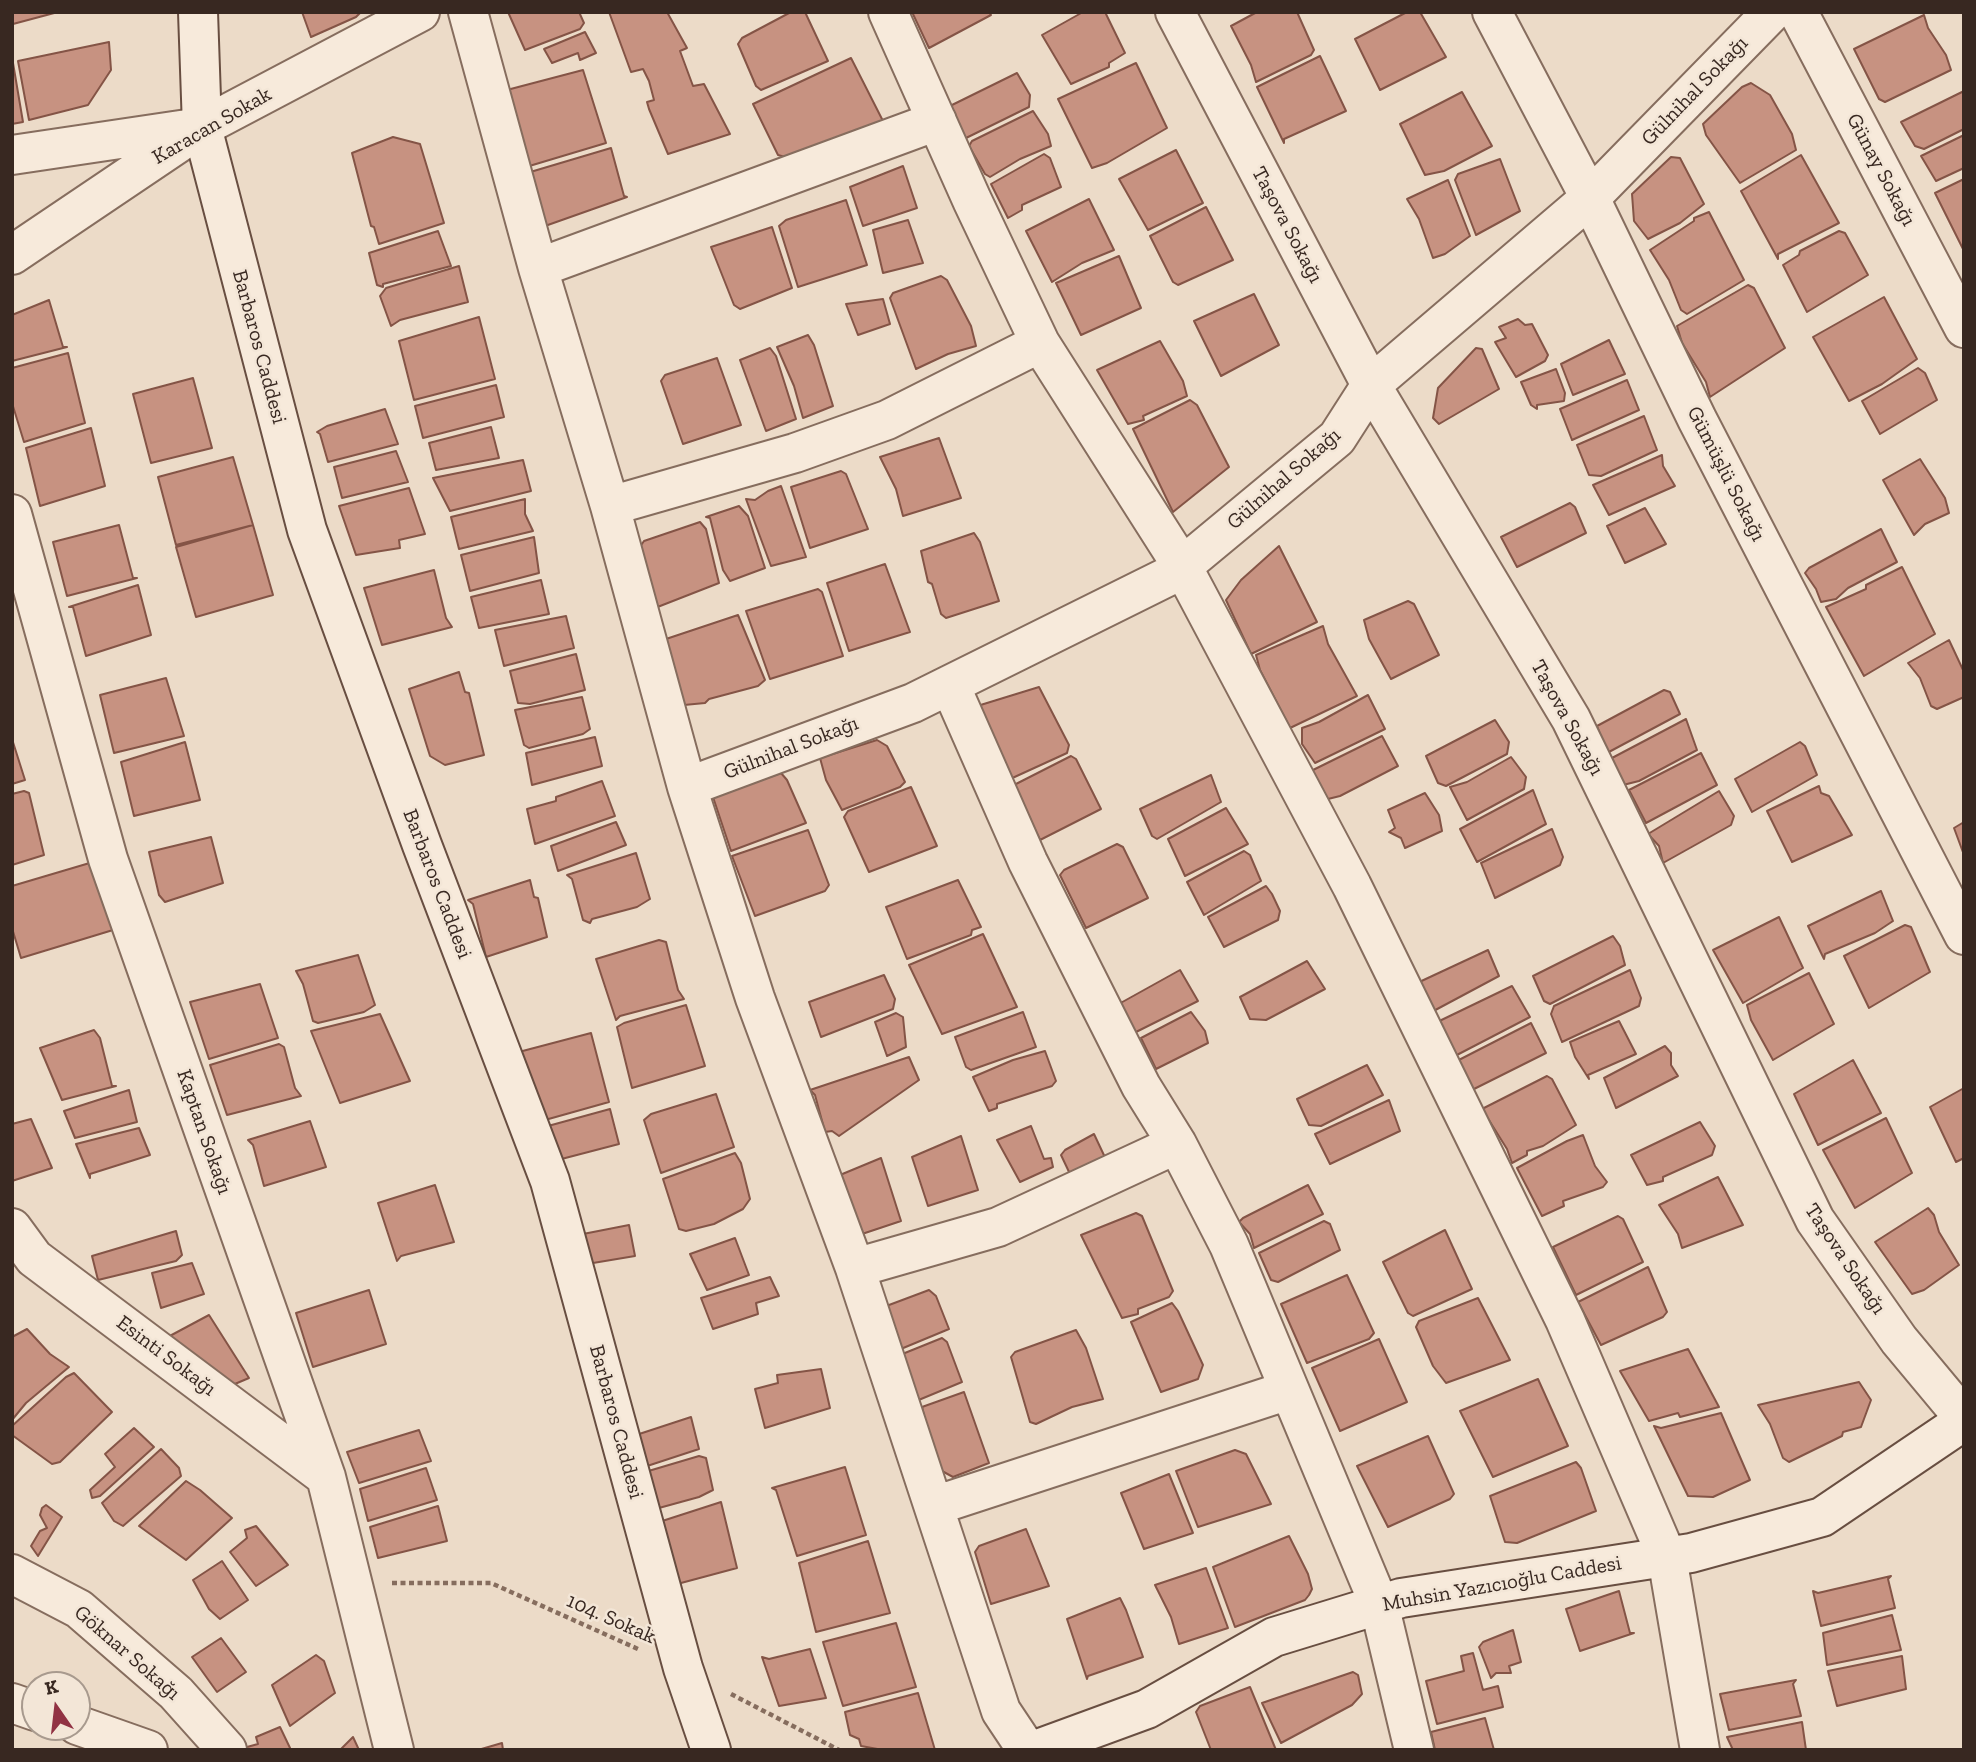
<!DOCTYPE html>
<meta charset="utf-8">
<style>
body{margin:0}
#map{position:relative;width:1976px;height:1762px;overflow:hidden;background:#ecdbc8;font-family:"Zilla Slab",serif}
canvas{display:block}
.frame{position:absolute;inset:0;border:14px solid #382821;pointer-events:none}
.north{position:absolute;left:21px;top:1671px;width:70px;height:70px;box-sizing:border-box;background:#f3e6d7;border:2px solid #a89a8e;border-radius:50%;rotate:346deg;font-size:19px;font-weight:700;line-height:28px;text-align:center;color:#382821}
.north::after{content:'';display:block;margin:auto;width:24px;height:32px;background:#913243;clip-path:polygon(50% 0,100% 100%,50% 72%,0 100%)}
</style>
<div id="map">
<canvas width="1976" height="1762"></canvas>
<div class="frame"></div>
<div class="north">K</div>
</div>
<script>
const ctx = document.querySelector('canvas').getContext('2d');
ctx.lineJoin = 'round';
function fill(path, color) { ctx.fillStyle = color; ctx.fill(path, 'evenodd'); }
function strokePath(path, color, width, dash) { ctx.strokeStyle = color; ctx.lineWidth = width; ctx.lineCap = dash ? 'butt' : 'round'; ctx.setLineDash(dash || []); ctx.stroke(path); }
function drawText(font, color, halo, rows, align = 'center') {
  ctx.font = font + ' "Zilla Slab",serif'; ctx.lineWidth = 5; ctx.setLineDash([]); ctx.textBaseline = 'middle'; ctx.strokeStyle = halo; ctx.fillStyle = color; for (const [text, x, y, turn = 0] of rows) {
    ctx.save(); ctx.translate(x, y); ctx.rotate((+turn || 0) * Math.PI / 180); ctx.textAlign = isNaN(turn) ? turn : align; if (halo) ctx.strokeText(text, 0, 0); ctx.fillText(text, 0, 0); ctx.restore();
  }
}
const building = new Path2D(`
 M12,12H58L13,24Z
 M302,12H361L356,17L311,37Z
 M508,12H579L584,23L580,29L525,50Z
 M609,12H667L687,48L680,51L693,86L704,84L730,134L668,154L649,109L647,102L654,100L649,81L643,69L631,72Z
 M791,12H805L828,61L761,90L756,86L738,44L742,38Z
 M912,12H989L991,15L929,48Z
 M1083,12H1105L1125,53L1109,63V67L1071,84L1042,35Z
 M1257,12H1297L1314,50L1311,55L1256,82L1251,65L1231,26Z
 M1407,12H1420L1446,57L1380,90L1355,39Z
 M1924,15L1928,28L1946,55L1951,70L1885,102L1879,99L1854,49Z
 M585,32L596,53L580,60L578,53L552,63L544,49Z
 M109,42L111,70L88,105L29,120L18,61Z
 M1320,56L1346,111L1284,139V143L1257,87Z
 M851,58L884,123L785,157L778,155L753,104Z
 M13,63L23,122L12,124V63Z
 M1136,63L1167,128L1107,163L1092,168L1058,99Z
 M583,70L606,143L526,167L503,91Z
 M1017,73L1030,95L1029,107L964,139L949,114L952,105Z
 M1751,83L1770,95L1792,134L1796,150L1740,183L1706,135L1703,124L1742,87Z
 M1964,91V129L1924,149L1915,146L1901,122Z
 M1462,92L1492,146L1444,171L1425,175L1400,124Z
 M1033,111L1048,134L1051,146L1020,159L990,177L985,174L969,146L972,141Z
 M1964,135V168L1936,181L1921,156Z
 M393,137L420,144L444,223L379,244L374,227L371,226L352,153Z
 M611,148L624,196L627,197L545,226L527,173Z
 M1176,150L1203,203L1148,230L1119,179Z
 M1044,154L1050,158L1061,187L1022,205V210L1008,218L991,184Z
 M1801,155L1839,223L1778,254V259L1741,191Z
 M1671,157L1680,158L1704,204L1680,223L1648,239L1634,221L1632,194Z
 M1500,159L1520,211L1476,235L1455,180L1458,174Z
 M903,166L917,208L863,226L850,187Z
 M1964,179V251L1935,193Z
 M1448,180L1470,236L1445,254L1433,258L1419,219L1407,199Z
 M1089,199L1114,250L1082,263L1052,282L1026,231Z
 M846,200L867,265L798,287L779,226L786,220Z
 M1206,207L1233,260L1178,285L1173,282L1150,236Z
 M1709,212L1744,280L1687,314L1681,310L1669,280L1650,250L1694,221V218Z
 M908,220L923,263L883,273L873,230Z
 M772,227L792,288L740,309L734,305L711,247Z
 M438,231L451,266L383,284V287L377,285L369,253Z
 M1839,231L1845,233L1868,275L1807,312L1783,265L1799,255L1800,251Z
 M1119,256L1141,308L1081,335L1056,283Z
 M459,266L468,302L400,320L391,326L380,296L386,288Z
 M941,276L947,280L971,326L976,346L948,354L916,369L890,298L893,293Z
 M1748,285L1754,288L1785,348L1710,397L1706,382L1682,343L1677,326Z
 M1254,294L1279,345L1221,376L1194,321Z
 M1884,297L1917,359L1882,384L1849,401L1813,337Z
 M883,299L890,324L858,335L846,304Z
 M49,300L63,347H67L12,361V315Z
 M479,317L495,379L414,400L399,341Z
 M1518,319L1525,325L1532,324L1548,355L1545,361L1516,377L1495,342L1506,338L1499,327Z
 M808,335L814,345L833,406L803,418L794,386L777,347Z
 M1609,340L1625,374L1573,395L1561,364Z
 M1160,341L1183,381L1187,396L1143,416L1144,420L1128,424L1097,370Z
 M770,348L776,356L796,419L766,431L740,360Z
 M1476,348L1482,349L1499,389L1439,424L1433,418L1438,388Z
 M68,353L85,423L24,442L12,403V368Z
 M717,358L741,425L683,444L661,381L665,375Z
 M1918,368L1925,373L1937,400L1880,434L1862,401Z
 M1556,369L1565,393L1564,401L1537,405V409L1531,405L1521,382Z
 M193,378L212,448L151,463L133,394Z
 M1627,380L1639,410L1572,440L1560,409Z
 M496,385L504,417L423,438L415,406Z
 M1190,400L1197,405L1229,467L1173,512L1133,429Z
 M385,409L398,444L328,462L320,434L317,432L327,426Z
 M1644,416L1657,450L1601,476L1589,475L1577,445Z
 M491,427L499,458L436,470L429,443Z
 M91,428L105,486L40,506L26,448Z
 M939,438L961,498L903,516L896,489L880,457Z
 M396,451L408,482L342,498L334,467Z
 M1662,455L1663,466L1675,486L1609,515L1593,485Z
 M233,457L253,525L176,545L158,477Z
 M1920,459L1945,498L1949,513L1925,524L1914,535L1883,480Z
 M523,460L531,491L450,511L433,478Z
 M841,471L846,474L868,529L810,548L791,487Z
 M781,486L806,557L771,566L746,499L755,500L768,491Z
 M409,488L425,534L399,540L400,548L356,555L339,506Z
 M525,499V514L533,531L459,549L451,517Z
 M1570,503L1575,507L1586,533L1517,567L1501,537Z
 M739,506L748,516L765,568L730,581L723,570L710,518L706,517Z
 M1645,508L1666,544L1625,563L1607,526Z
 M700,522L706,529L719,583L655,608L637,551L644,541Z
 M119,525L133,578H137L67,596L53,542Z
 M253,525L273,595L196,617L176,547Z
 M1881,529L1897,562L1848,588L1836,599L1821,602L1816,589L1805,573L1809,568Z
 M974,533L980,542L999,601L946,618L941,614L932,584L928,582L921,551Z
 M534,537L539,573L470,591L461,555Z
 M1279,546L1317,622L1251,654L1226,600L1241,580Z
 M885,564L910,632L849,651L827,583Z
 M1902,567L1935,634L1864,676L1826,607L1866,589V585Z
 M434,570L446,618L452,627L382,645L364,588Z
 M541,580L549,614L479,628L471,597Z
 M138,585L151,635L86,656L73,607H69Z
 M818,589L822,592L843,656L770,679L746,611Z
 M1408,601L1414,604L1439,655L1391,679L1369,639L1364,620Z
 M738,615L765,680L758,686L709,699L705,703L684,705L663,640Z
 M566,616L574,648L504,666L495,630Z
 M1323,626L1328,644L1357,696L1290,728L1260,670L1256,655Z
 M1949,640L1964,672V697L1937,709L1931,706L1920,678L1908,663Z
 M576,654L585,690L530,704L518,703L510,671Z
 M459,672L465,692L469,693L484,755L445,765L430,756L409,689Z
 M166,678L184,736L114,753L100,695Z
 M1039,687L1069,745L1067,753L1008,780L974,707Z
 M1664,690L1670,692L1680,714L1607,753L1597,726Z
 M1368,695L1385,729L1315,763L1302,744V728L1319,722Z
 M582,697L590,729L583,734L529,748L524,745L515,710Z
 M1686,719L1697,750L1639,781L1623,785L1612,758Z
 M1495,720L1509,742L1507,754L1446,786L1438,783L1426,756Z
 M1382,736L1398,766L1340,796L1320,801L1311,777L1313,770Z
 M595,737L602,766L532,785L526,753Z
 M12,739L25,780L12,784Z
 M877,740L887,746L905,782L900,787L842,810L826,780L820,758Z
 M185,742L200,800L134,816L121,762Z
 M1800,742L1805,746L1817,775L1752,812L1735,779Z
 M1701,753L1717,785L1646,823L1629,790Z
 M1071,756L1076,759L1101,809L1040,840L1014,785Z
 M1511,757L1526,777L1524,789L1467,820L1450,787L1467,782Z
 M781,773L787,780L806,823L731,851L713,797Z
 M1211,775L1221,802L1157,839L1152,836L1140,809Z
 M602,781L615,816L535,844L527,809L556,801V797Z
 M1819,786L1821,793L1829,796L1852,835L1792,862L1767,811Z
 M911,787L937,846L869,872L844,817L848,811Z
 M1533,790L1546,824L1477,862L1460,829Z
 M24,791L29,793L44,855L12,865V794Z
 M1719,791L1734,816L1731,825L1663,863L1659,846L1648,834Z
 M1425,793L1439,815L1442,831L1405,848L1401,838L1389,832L1395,828L1388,810Z
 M1226,808L1248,844L1185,876L1168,839Z
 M616,822L626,845L558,871L551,846Z
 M1964,822V855L1954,828Z
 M1552,829L1563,857L1560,865L1495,898L1481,863Z
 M808,830L829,885L825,891L755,916L732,856Z
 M211,837L223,883L165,902L159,895L149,852Z
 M1117,844L1123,847L1148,898L1086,928L1060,875L1064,870Z
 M1244,851L1250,855L1261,881L1204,915L1187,882Z
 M636,853L650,899L637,907L592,919L590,923L583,920L572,879L567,875Z
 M93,862L113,930L21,958L12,928V886Z
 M530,880L534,897L538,898L547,937L486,957L473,904L468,900Z
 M958,880L981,927L972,930L971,935L907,959L886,907Z
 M1266,886L1272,894L1280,911L1278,920L1224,947L1208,917Z
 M1881,891L1893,921L1875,933L1825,954L1824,959L1808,926Z
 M1779,917L1803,968L1743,1003L1713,950Z
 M1905,925L1911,927L1930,972L1869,1008L1844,956Z
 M983,934L1017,1007L942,1034L909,965Z
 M1613,936L1620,946L1625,965L1550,1004L1544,1001L1533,976Z
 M659,940L666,942L678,990L684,999L620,1016L616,1020L596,959Z
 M1488,950L1499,976L1426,1015L1415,984Z
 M358,955L375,1005L364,1012L318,1023L313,1021L303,984L296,971Z
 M1307,961L1325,989L1266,1020L1250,1019L1240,997Z
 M1180,970L1198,1001L1132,1034L1117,1005Z
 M1630,970L1641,998L1639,1006L1562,1042L1551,1014L1554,1006Z
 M1809,973L1834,1024L1773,1060L1751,1020L1747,1005Z
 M884,975L895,999L893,1009L821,1037L809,1002Z
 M260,984L278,1038L209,1059L190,1002Z
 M1512,986L1530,1017L1453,1057L1429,1026Z
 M686,1005L705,1066L632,1088L617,1027L624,1023Z
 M1023,1012L1036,1047L971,1070L966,1067L955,1037Z
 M1191,1012L1205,1031L1208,1043L1156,1069L1141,1038Z
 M896,1013L903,1017L906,1047L887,1056L875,1022Z
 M380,1014L410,1081L340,1103L311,1031Z
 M1619,1021L1636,1054L1588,1075L1589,1079L1575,1057L1570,1042Z
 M1531,1023L1546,1053L1466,1093L1451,1064Z
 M94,1030L100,1038L112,1086H116L62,1100L40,1048Z
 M591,1033L609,1102L545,1120L515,1053Z
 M279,1044L284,1047L295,1088L301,1096L227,1115L210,1065Z
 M1665,1046L1671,1053V1065L1678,1076L1616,1108L1604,1078Z
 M1045,1051L1056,1081L1052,1086L997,1104V1108L989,1111L973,1077L1013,1060Z
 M909,1057L919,1080L839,1136L832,1131L825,1132L815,1095L810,1090Z
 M1853,1060L1881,1113L1818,1145L1794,1094Z
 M1367,1065L1383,1095L1321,1126L1309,1125L1297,1099Z
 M1547,1076L1552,1079L1576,1125L1543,1146L1527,1151V1155L1512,1163L1507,1149L1482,1109Z
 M1964,1088V1158L1956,1162L1930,1107Z
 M129,1090L137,1122L75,1138L64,1111Z
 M716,1094L734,1147L661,1173L644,1120L651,1114Z
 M1389,1100L1400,1131L1330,1164L1315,1134Z
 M610,1109L619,1144L550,1162L548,1126Z
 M1886,1118L1912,1173L1855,1208L1823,1150Z
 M31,1119L52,1168L12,1181V1124Z
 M310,1121L326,1167L264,1186L253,1145L248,1140Z
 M1700,1122L1715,1146L1712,1155L1663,1177V1181L1647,1185L1631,1155Z
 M1031,1126L1044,1159L1051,1158L1053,1167L1020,1182L997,1140Z
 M139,1128L150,1155L90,1174V1178L76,1144Z
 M1094,1134L1110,1168L1070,1174L1061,1155L1065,1150Z
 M1583,1135L1595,1166L1607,1182L1603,1187L1563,1201L1564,1206L1542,1216L1517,1168L1567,1141Z
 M961,1136L978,1190L928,1206L912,1157Z
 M735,1153L741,1163L750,1199L743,1209L714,1224L686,1231L679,1229L663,1179Z
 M881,1158L901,1221L859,1235L840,1175Z
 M1718,1177L1743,1225L1682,1248L1678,1234L1659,1205Z
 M435,1185L454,1242L401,1256L397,1261L378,1203Z
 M1308,1185L1323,1214L1254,1248L1250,1234L1239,1222L1243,1218Z
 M1928,1208L1934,1215L1939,1232L1959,1265L1924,1290L1912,1294L1875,1242Z
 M1136,1213L1142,1216L1173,1291L1169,1297L1138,1309V1314L1122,1318L1081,1235Z
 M1618,1216L1623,1219L1643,1262L1576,1295L1553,1247Z
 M1324,1221L1330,1224L1340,1250L1278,1282L1271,1280L1259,1253Z
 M629,1225L635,1256L587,1264L583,1234Z
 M1445,1230L1472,1289L1413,1316L1408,1313L1383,1262Z
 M176,1231L182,1255L176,1261L98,1280L92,1256Z
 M735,1238L749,1275L707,1290L690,1254Z
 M192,1263L204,1294L161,1308L152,1273Z
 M1648,1267L1667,1312L1663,1317L1601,1345L1578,1302Z
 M1347,1275L1374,1333L1369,1339L1307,1363L1281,1304Z
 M770,1277L779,1296L756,1303L758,1314L713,1329L701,1298Z
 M369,1290L386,1344L313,1367L296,1313Z
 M929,1290L936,1296L949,1329L896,1351L881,1308Z
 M1478,1298L1510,1360L1446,1383L1433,1366L1416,1327L1419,1321Z
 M1172,1303L1178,1311L1203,1365L1198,1379L1161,1392L1131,1322Z
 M209,1315L249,1378L223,1389L166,1338Z
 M27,1329L50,1354L69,1367L26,1403L12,1420V1337Z
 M1076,1330L1086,1348L1103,1399L1072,1407L1036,1424L1030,1422L1011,1357L1015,1352Z
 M942,1338L947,1342L962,1382L909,1404L890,1359Z
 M1379,1339L1407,1402L1340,1431L1312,1368Z
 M1688,1349L1719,1407L1680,1417L1678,1413L1649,1421L1620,1371Z
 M821,1369L830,1408L765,1428L755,1389L778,1383L777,1375Z
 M74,1373L112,1412L60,1462L52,1464L12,1435V1426L66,1377Z
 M1538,1379L1568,1446L1493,1477L1460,1411Z
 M1859,1382L1871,1400L1861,1427L1843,1432L1842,1436L1789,1462L1783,1458L1770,1424L1758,1405Z
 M964,1392L989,1463L953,1477L942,1471L934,1458L922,1407Z
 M1721,1413L1750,1480L1713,1497L1688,1496L1654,1426L1661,1428Z
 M691,1417L699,1449L638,1469L630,1437Z
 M134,1428L154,1447L100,1496L92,1498L90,1490L115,1467L105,1454Z
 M419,1430L431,1461L359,1483L347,1452Z
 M1428,1436L1454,1494L1450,1499L1388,1527L1357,1466Z
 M161,1449L179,1468L181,1476L123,1526L114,1521L102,1503Z
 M1235,1450L1246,1454L1271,1504L1198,1527L1176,1471Z
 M699,1456L706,1458L713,1490L699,1497L648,1511L635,1475Z
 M1576,1462L1581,1468L1596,1511L1517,1543L1505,1542L1490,1496Z
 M845,1467L866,1535L797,1556L776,1490L772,1488Z
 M426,1468L437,1500L368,1521L360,1489Z
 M1169,1474L1193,1533L1144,1549L1121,1493Z
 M186,1481L200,1490L232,1518L186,1560L139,1526Z
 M721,1502L737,1568L681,1583L672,1588L656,1523Z
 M46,1505L62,1517L38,1556L31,1546L40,1531L47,1528L40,1515L42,1508Z
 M438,1506L447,1541L378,1558L370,1527Z
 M256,1526L288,1565L256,1586L230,1552L247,1538L245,1530Z
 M1026,1529L1049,1586L991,1604L975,1552L979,1546Z
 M1289,1536L1308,1574L1312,1589L1309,1595L1305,1600L1235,1627L1213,1567Z
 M868,1541L890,1613L816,1632L799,1563Z
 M222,1561L248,1600L220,1619L209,1609L193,1580Z
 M1206,1568L1228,1628L1179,1644L1171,1617L1155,1585Z
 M1891,1576L1888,1579L1895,1608L1821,1626L1813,1591L1818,1593Z
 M1619,1591L1630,1633H1634L1580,1651L1566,1609Z
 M1120,1598L1126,1610L1143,1657L1088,1676L1087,1679L1067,1619Z
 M1892,1615L1901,1650L1827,1665L1823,1633Z
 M896,1623L916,1687L843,1706L823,1642Z
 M1513,1630L1521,1662L1509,1666L1511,1673H1496L1491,1678L1479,1647L1483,1642Z
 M221,1638L246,1672L217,1692L192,1657Z
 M810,1649L826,1698L779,1706L762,1657L769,1659Z
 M1473,1653L1483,1690L1498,1686L1503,1707L1437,1724L1426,1681L1464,1671L1461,1656Z
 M316,1655L324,1661L335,1693L290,1726L272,1685Z
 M1902,1656L1906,1689L1837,1706L1828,1671Z
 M1353,1672L1358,1675L1362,1694L1352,1705L1281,1743L1262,1703Z
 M1796,1680L1793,1684L1801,1716L1729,1730L1720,1694Z
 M1250,1687L1276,1750H1211L1196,1712L1200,1706Z
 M918,1693L935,1750H883L861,1746L859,1739L850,1735L845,1712Z
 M1485,1718L1494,1750H1435L1431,1732Z
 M1802,1722L1806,1750H1733L1727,1737Z
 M280,1727L291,1750H247V1747L258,1744L256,1737Z
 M353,1737L359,1750H340Z
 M502,1743L503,1750H478Z`);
fill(building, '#c79281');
strokePath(building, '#845446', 2);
const street = new Path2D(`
 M468,12L538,268L610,506L687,787L755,998L855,1268L1001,1711L1027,1750
 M888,12L972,200L1040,343L1182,566L1352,886L1565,1320L1667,1557L1700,1750
 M1175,12L1371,385L1571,719L1815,1220L1899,1340L1964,1418
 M1492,12L1590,198L1697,419L1964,935
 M1798,12L1964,328
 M12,155L194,128
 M12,255L202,127L420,12
 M538,268L937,121
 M610,506L795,453L887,420L1040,343
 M12,514L108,859L326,1477L394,1750
 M950,685L1028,862L1141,1086L1177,1144L1229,1245L1379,1604L1414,1750
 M687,787L913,703L1173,574L1337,438L1371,385L1590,198L1772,12
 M12,1228L34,1258L326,1477
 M855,1268L998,1227L1177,1144
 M934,1506L1289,1390
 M12,1574L79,1609L176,1693L227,1750
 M12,1703L35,1711
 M77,1725L148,1750`);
const secondary = new Path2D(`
 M198,12L202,127L307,530L422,845L550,1181L683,1668L711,1750
 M1035,1750L1147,1709L1274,1637L1401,1598L1691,1553L1822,1517L1964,1421`);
strokePath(street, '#866d5e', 42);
strokePath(secondary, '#684e41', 42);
strokePath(new Path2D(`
 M392,1583H491L638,1649
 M731,1694L839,1750`), '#866d5e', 4.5, [5, 3.5]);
strokePath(street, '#f7eadb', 38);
strokePath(secondary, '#f7eadb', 38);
drawText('21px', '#382821', '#f3e6d7', [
 ["Gülnihal Sokağı",1695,91,-46],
 ["Karacan Sokak",212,126,-30],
 ["Günay Sokağı",1881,170,62],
 ["Taşova Sokağı",1287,225,62],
 ["Barbaros Caddesi",259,347,75],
 ["Gümüşlü Sokağı",1726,474,63],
 ["Gülnihal Sokağı",1284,479,-41],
 ["Taşova Sokağı",1567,718,61],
 ["Gülnihal Sokağı",791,748,-21],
 ["Barbaros Caddesi",437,884,69],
 ["Kaptan Sokağı",204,1132,71],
 ["Taşova Sokağı",1845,1259,56],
 ["Esinti Sokağı",166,1356,37],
 ["Barbaros Caddesi",616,1422,75],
 ["Muhsin Yazıcıoğlu Caddesi",1502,1584,-10],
 ["104. Sokak",611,1619,24],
 ["Göknar Sokağı",127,1653,41]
]);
</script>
